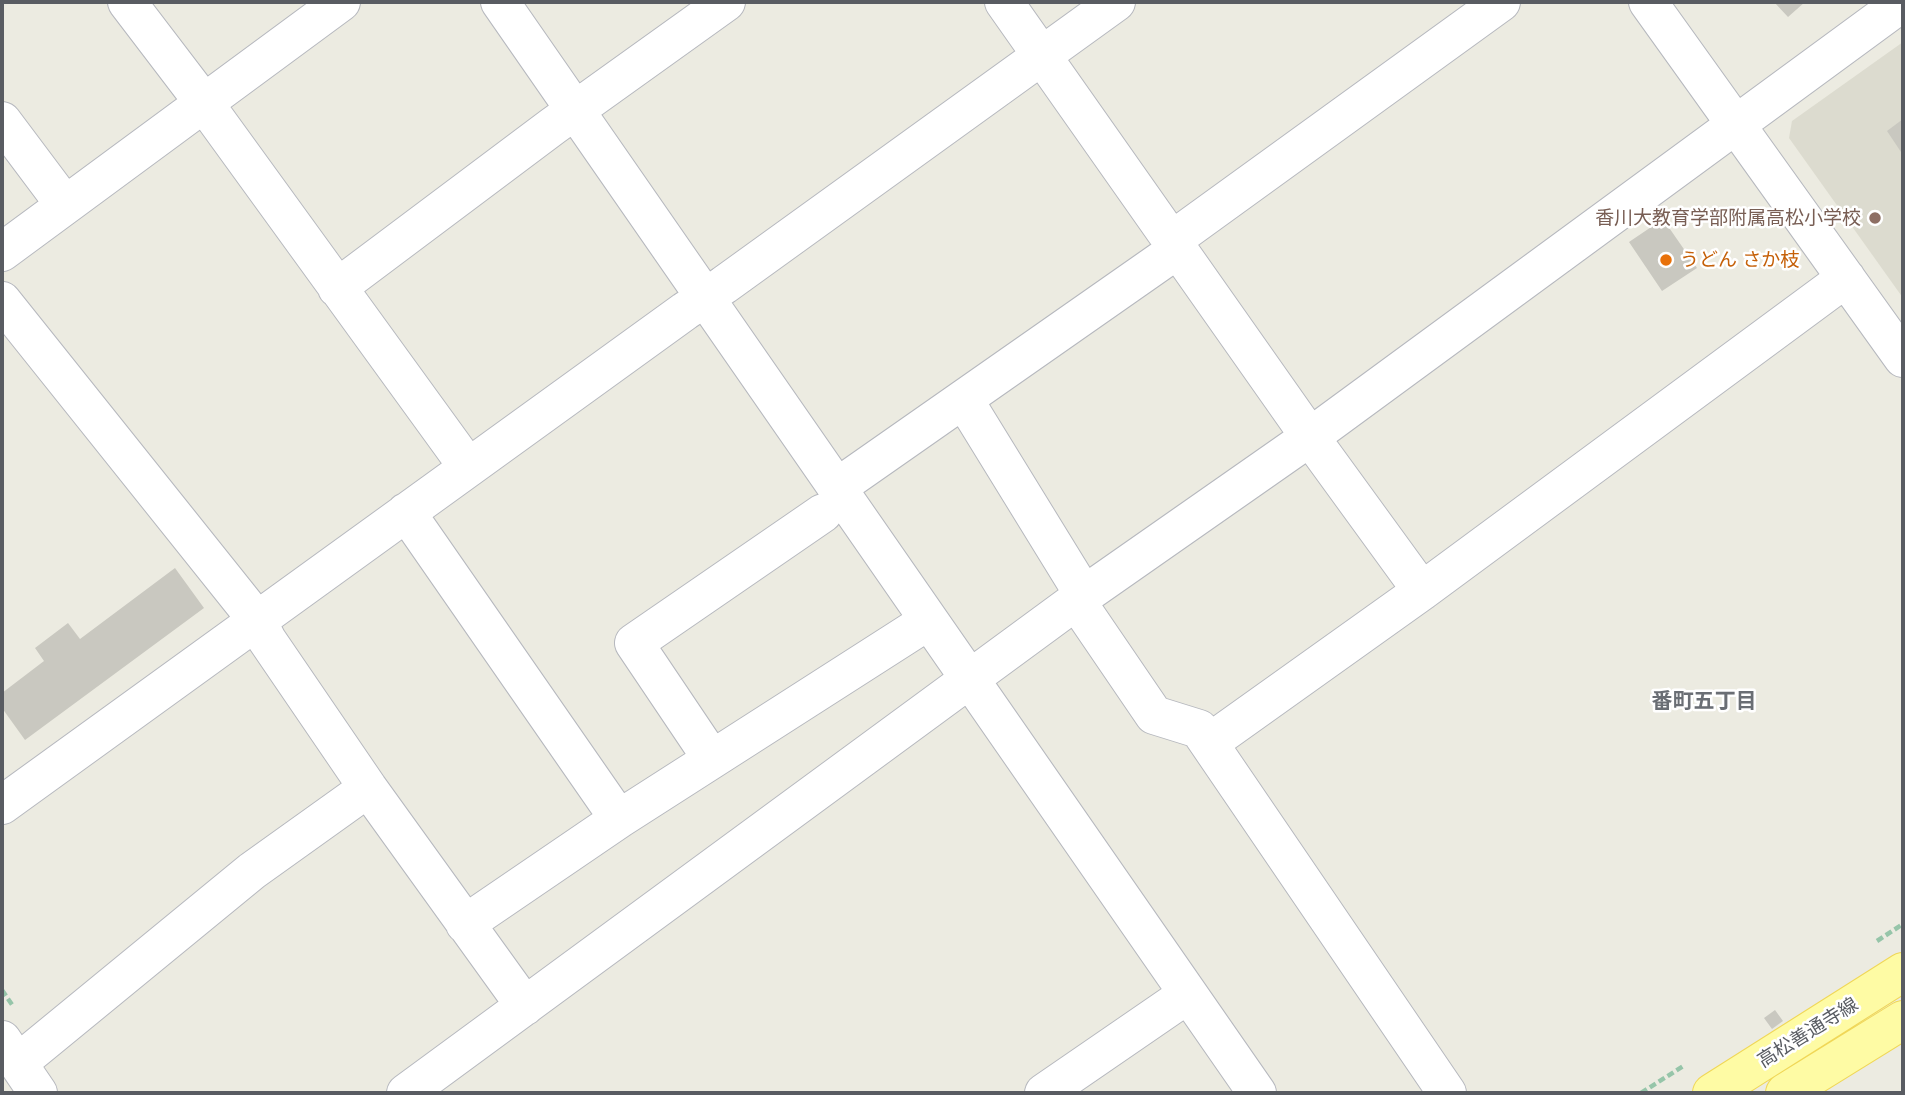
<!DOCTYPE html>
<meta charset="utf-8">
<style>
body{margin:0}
#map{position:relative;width:1905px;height:1095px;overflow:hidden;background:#ecebe1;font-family:Inter,sans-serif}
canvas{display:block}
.frame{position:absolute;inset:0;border:4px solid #595c62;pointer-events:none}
</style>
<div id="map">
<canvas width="1905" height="1095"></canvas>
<div class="frame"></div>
</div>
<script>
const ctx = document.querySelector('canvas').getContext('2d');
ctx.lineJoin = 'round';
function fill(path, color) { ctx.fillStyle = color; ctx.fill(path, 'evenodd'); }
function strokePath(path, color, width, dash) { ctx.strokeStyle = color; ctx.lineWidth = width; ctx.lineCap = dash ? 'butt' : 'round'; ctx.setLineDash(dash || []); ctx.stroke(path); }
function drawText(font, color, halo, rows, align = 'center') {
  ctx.font = font + ' Inter,"Noto Sans JP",sans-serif'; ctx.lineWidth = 5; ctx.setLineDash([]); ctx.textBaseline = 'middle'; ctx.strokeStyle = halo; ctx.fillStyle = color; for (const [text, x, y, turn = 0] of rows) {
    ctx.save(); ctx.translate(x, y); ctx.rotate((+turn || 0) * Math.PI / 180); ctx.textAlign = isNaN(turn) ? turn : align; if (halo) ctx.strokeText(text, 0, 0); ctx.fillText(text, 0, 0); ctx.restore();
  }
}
fill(new Path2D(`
 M1903,42V298L1789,138L1792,121Z`), '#dcdbcf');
fill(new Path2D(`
 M1774,2H1805L1788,17Z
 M1903,119V155L1887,131Z
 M1663,219L1697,268L1662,291L1629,242Z
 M175,568L204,608L25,740L2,708V693L44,661L35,648L68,623L80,639Z
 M1775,1010L1783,1021L1772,1029L1764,1018Z`), '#c9c8c0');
const minor = new Path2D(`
 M127,2L204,103L468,467
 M500,2L1257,1093
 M1004,2L1310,437L1422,591
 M1648,2L1903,358
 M2,121L65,205
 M1171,241L1501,2
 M2,252L341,2
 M337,288L553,126L726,2
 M2,301L257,620L267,640L368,788L525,1006
 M964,400L1084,595
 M852,477L1178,249
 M406,512L619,819
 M1077,602L1154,715L1199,729L1447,1093
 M1209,743L1422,591L1846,278
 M712,759L634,643L823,513
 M2,805L685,311L724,285L1116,2
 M465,924L619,819L928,621
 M2,1040L38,1093
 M18,1063L252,871L368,788
 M406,1093L1084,595L1310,437L1903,2
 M1044,1093L1188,994`);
const major = new Path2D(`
 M1712,1093L1903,972
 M1785,1093L1903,1020`);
strokePath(minor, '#b6b8be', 40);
strokePath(major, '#f0d757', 40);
strokePath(new Path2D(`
 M1877,941L1903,924
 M2,990L13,1006
 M1641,1093L1685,1065`), '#96c5a9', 4.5, [7, 3.5]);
strokePath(minor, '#fff', 38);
strokePath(major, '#fefba4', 38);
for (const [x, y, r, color] of [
 [1875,218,7,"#8d6e63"],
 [1666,260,7,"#e8710a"]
]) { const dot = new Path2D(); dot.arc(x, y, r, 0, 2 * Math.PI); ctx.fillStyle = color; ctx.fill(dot); strokePath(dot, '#fff', 2.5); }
drawText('19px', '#785e54', '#fff', [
 ["香川大教育学部附属高松小学校",1861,218]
], 'right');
drawText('19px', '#c56008', '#fff', [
 ["うどん さか枝",1680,260]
], 'left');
drawText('19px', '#595c62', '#fff', [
 ["高松善通寺線",1808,1033,-32]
]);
drawText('bold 21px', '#6a6e74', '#fff', [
 ["番町五丁目",1704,702]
]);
</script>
